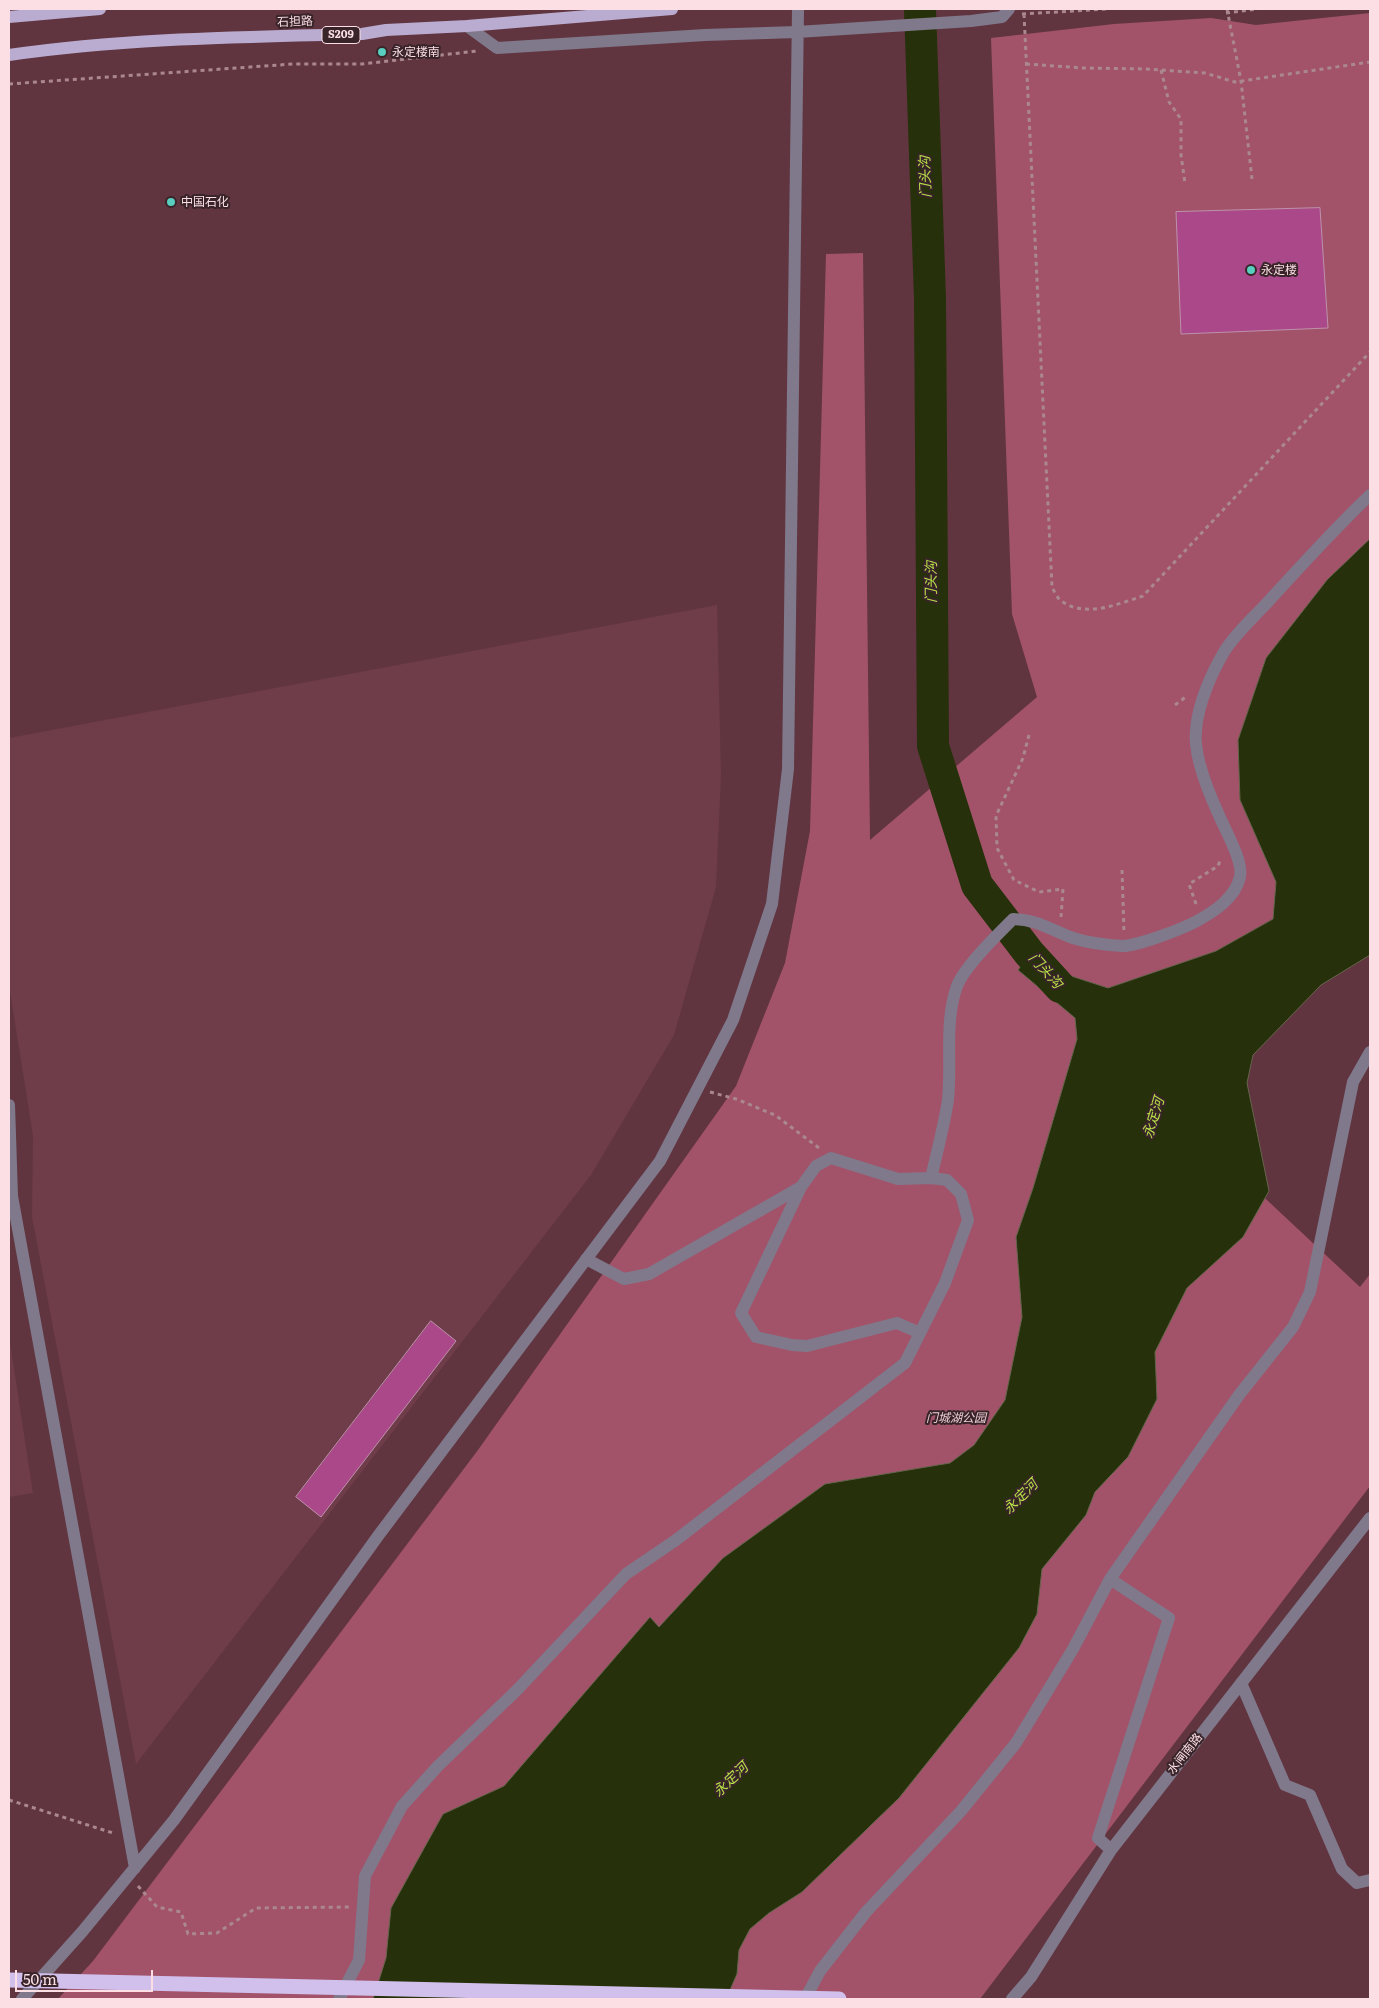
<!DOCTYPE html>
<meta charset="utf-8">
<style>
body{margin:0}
#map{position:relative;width:1379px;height:2008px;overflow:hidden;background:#603540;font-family:Literata,serif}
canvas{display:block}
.frame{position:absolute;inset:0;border:10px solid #fbdfe5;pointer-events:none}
.scale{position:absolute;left:15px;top:1970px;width:138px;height:22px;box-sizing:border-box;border:2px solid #fbdfe5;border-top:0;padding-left:6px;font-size:15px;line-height:18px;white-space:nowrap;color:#fbdfe5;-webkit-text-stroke:4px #382429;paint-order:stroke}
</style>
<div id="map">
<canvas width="1379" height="2008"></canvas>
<div class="frame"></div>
<div class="scale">50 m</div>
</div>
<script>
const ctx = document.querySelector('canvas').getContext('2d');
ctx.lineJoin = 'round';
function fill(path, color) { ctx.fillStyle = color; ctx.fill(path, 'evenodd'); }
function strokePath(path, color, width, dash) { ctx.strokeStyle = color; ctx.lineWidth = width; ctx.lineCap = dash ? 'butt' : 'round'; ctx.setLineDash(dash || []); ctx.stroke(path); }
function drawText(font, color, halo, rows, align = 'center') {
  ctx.font = font + ' Literata,"Noto Sans SC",serif'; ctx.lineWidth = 4; ctx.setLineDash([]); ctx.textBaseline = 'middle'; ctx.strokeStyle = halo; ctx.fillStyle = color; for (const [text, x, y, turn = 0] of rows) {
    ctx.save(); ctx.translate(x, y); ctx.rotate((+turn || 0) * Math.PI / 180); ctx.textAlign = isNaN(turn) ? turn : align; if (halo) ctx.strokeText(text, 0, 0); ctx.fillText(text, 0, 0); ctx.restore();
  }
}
fill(new Path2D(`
 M717,605L721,776L716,887L674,1035L591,1175L136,1764L32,1217L33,1136L9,985V738Z
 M9,1336L33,1493L9,1497Z`), '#6f3c4a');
fill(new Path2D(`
 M1370,13V539L1327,580L1266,658L1238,740L1240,800L1276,882L1273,919L1216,951L1108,988L1071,976L1044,948L1100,1044L1360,1287L1370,1274V1486L980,1999H58L93,1961L478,1450L736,1086L785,963L810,831L826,254L863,253L870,840L1037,697L1012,614L991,38L1114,24L1211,18L1256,25Z`), '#a2536a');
const water = new Path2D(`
 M1370,539V955L1321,985L1253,1055L1247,1083L1269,1191L1243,1237L1187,1288L1155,1352L1157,1399L1128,1457L1095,1492L1086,1515L1042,1569L1037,1614L1019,1648L899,1798L802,1892L769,1913L750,1929L739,1950L737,1974L726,1999H373L386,1958L391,1908L443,1814L504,1786L650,1617L659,1627L723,1558L825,1484L950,1463L974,1445L1005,1400L1022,1317L1016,1237L1033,1188L1077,1039L1075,1018L1018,970L1030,954L1042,946L1071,976L1108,988L1216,951L1273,919L1276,882L1240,800L1238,740L1266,658L1327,580Z`);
fill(water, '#26300a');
strokePath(water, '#66644c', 1);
strokePath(new Path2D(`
 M920,9L930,299L933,746L977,885L1029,953L1060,987`), '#26300a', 32);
const building = new Path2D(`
 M1320,208L1328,328L1181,334L1176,212Z
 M431,1321L456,1341L321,1517L296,1497Z`);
fill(building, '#ab4889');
strokePath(building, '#be91ab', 1);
strokePath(new Path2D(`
 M1227,9L1241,81L1252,179
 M1226,13L1258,9
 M1022,14L1108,9
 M1024,14L1052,587C1054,591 1057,597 1060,600C1084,619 1118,604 1143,596L1370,352
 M1026,64L1083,68L1146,69L1205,73L1235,82L1370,62
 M1161,70L1169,102L1181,119V155L1185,183
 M9,84L293,64H362L477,51
 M1175,705L1187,696
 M1029,735L1023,758L996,816L997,848L1014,880L1039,892L1063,889L1061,917
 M1122,870L1124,932
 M1196,904L1189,884L1218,866L1221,858
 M710,1092L736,1099L775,1115L819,1148
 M9,1800L113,1833
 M138,1886L157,1907L181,1912L188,1934L217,1933L256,1908L349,1907`), '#ab8790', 3, [4, 4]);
strokePath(new Path2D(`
 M467,26L497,48L705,35L797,32L971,21L1002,17L1009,9
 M9,1105L12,1196L135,1868
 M931,1178C937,1152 944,1126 948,1100C952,1062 944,1022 957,986C965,966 997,935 1013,919C1040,920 1050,930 1073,938C1088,943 1106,945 1122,946C1138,946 1182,929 1197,921C1215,911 1235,898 1240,877C1244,862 1224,828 1218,813C1208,791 1193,754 1196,730C1198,704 1211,674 1224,652C1234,635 1252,619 1266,604C1300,567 1334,529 1370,495
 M801,1187L741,1313L756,1337L792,1345L807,1346L897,1323L920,1333
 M1110,1579L1169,1618L1098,1838L1111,1850
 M1241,1683L1285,1785L1310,1795L1342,1869L1357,1883L1370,1880
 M22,1999L82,1932L174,1820L378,1536L660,1161L733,1020L772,904L788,769L798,9
 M339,1999L359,1960L365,1876L402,1806L438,1766L517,1690L626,1574L676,1540L905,1363L945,1283L968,1220L961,1194L947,1180L931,1178L898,1179L831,1158L816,1166L801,1187L649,1274L624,1279L586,1259
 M805,1999L820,1971L866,1912L961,1811L1016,1743L1073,1649L1110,1579L1239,1395L1293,1327L1310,1292L1353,1082L1370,1052
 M1012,1999L1031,1977L1111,1850L1370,1518`), '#80798b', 12);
strokePath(new Path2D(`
 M9,17L100,9
 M9,55C126,38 244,37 362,34L386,30L467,26L672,9`), '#baacd0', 12);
strokePath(new Path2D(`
 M9,1980L839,1999`), '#d1bfec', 15);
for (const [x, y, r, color] of [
 [382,52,5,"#59cebe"],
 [171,202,5,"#59cebe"],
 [1251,270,5,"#59cebe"]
]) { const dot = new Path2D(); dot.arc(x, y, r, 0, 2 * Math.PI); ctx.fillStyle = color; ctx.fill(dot); strokePath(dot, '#382429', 2); }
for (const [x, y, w] of [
 [341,35,38]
]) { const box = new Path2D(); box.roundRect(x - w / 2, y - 8.5, w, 17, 4); ctx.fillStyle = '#382429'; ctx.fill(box); strokePath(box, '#fbdfe5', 1); }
drawText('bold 11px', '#fbdfe5', null, [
 ["S209",341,35]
]);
drawText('12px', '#fbdfe5', '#382429', [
 ["石担路",295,22,-2],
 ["水闸南路",1185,1754,-52]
]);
drawText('12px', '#fbdfe5', '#382429', [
 ["永定楼南",392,52],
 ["中国石化",181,202],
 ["永定楼",1261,270]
], 'left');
drawText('italic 12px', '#eecfd6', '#382429', [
 ["门城湖公园",956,1418]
]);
drawText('italic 14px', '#b8e047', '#382429', [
 ["门头沟",926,177,-92],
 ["门头沟",932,582,-90],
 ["门头沟",1045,971,48],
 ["永定河",1154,1118,-73],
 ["永定河",1021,1497,-45],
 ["永定河",731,1780,-44]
]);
</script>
